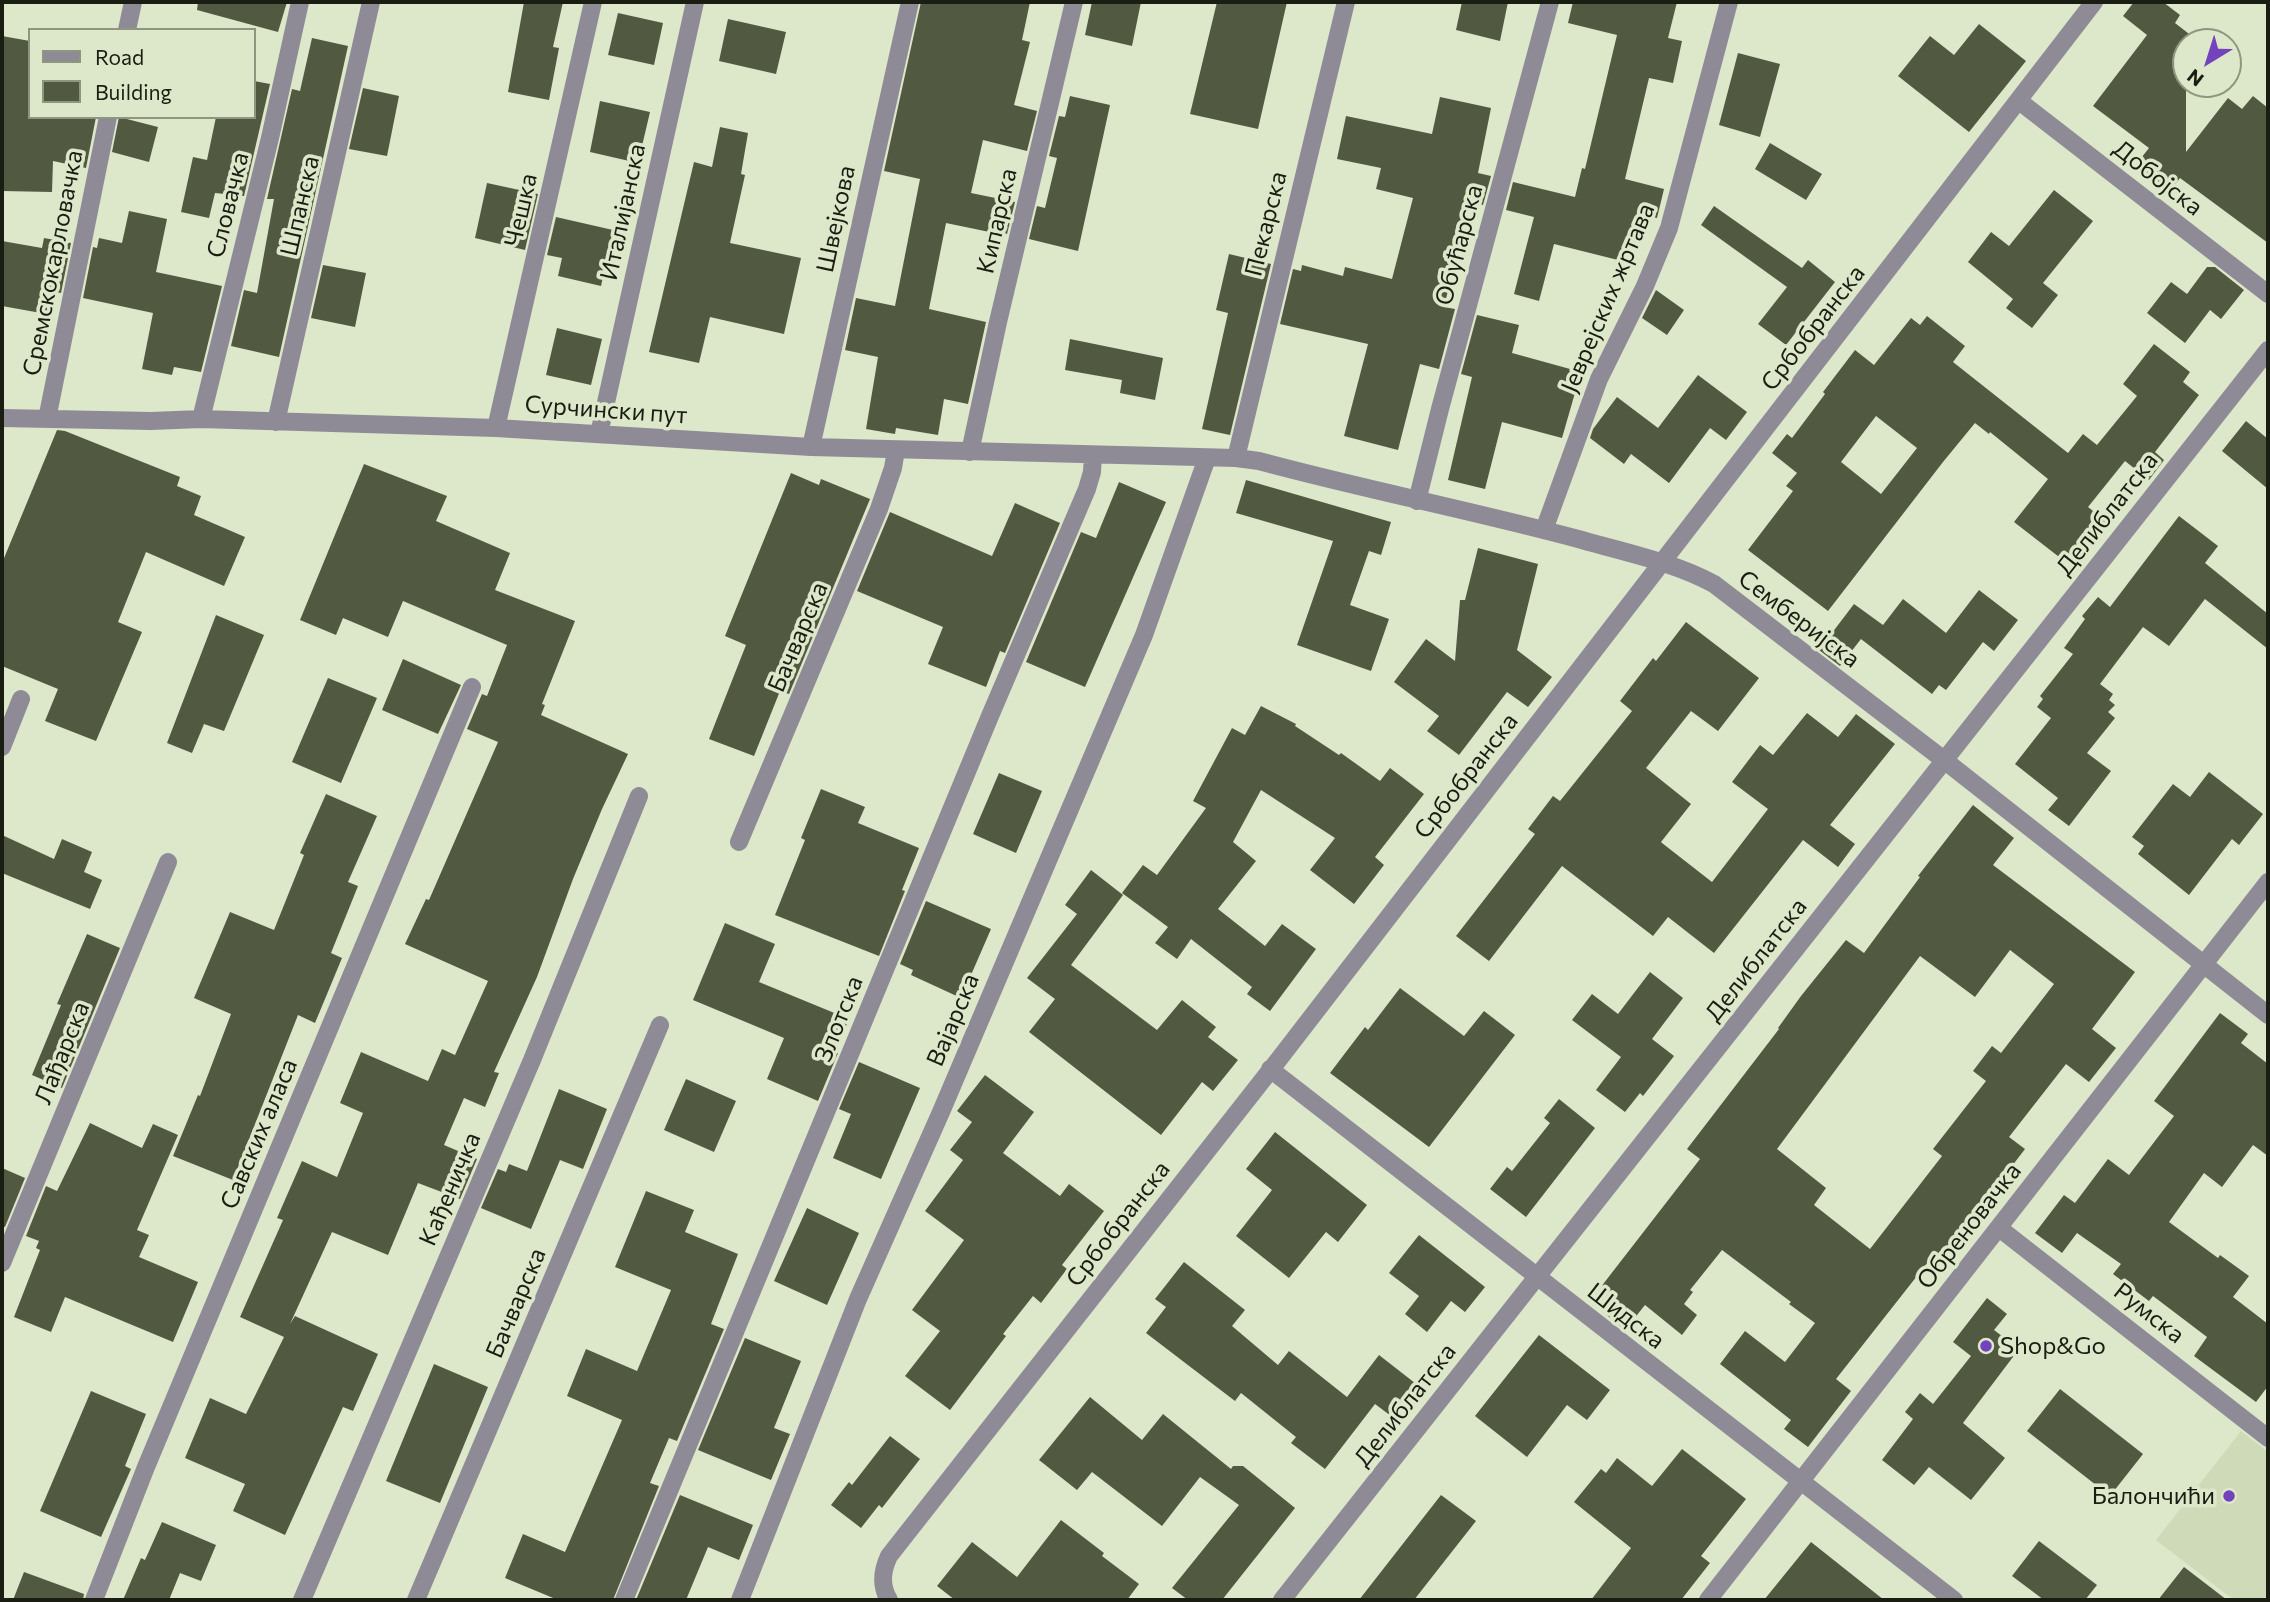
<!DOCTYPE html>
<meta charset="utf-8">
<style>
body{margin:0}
#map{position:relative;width:2270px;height:1602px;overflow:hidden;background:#dde7ca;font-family:Commissioner,sans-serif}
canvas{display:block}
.frame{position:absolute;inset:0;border:4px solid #1a1d12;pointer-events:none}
.legend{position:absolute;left:28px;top:28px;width:228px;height:91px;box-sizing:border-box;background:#dde7ca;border:2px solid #8f9680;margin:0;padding:9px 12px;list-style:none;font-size:21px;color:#1a1d12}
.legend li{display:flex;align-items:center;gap:14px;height:35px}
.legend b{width:35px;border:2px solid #8f9680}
.north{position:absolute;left:2172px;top:28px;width:70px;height:70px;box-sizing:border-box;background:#dde7ca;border:2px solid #8f9680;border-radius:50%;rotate:218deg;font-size:19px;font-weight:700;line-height:28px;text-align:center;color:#1a1d12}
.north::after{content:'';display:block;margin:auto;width:24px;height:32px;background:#7443bb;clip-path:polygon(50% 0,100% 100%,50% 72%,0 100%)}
</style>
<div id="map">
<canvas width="2270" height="1602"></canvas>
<div class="frame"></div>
<ul class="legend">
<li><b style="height:9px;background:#8e8b97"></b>Road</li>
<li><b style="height:19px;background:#525941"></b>Building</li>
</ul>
<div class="north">N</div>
</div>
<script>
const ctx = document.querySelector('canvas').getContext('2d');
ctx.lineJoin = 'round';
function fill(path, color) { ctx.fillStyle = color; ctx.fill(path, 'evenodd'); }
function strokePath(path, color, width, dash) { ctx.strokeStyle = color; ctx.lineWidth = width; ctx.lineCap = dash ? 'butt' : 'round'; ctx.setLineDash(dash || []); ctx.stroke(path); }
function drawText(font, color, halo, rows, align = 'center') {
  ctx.font = font + ' Commissioner,sans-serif'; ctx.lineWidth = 7; ctx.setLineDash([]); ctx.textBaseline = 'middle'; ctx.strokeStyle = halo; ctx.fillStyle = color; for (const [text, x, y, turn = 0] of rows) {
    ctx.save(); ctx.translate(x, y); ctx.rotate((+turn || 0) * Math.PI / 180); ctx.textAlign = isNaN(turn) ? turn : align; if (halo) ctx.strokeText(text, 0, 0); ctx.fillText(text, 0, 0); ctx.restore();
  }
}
fill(new Path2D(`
 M2241,1431L2268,1452V1600H2234L2156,1540Z`), '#cfdab8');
fill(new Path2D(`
 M198,2H287L278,32L197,10Z
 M524,2H563L553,47L559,48L549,100L508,92Z
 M921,2H1030L1022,40L1030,42L1014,105L1037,111L1027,151L983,140L971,193L1015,202L1007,234L1004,233V235L946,223L929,309L986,322L968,404L944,399L938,435L896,428L895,434L866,429L878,357L845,350L856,298L895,306L920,179L884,171Z
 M1092,2H1141L1132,46L1085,35Z
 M1217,2H1287L1258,129L1190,114Z
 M1462,2H1508L1500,41L1456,30Z
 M1573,2H1677L1668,38L1682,41L1673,83L1649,78L1625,179L1664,189L1657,218L1642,214L1630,263L1554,244L1539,301L1514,294L1534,217L1506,210L1513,182L1575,197L1582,168L1585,169L1617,35L1568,23Z
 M2134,2H2163L2180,15L2175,23L2193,37L2189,42H2186V46L2173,63L2186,72V152L2228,98L2242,109L2253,96L2268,108V243L2180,178L2168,193L2134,167L2149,148L2093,106L2147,35L2123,16Z
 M618,13L663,23L654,65L608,55Z
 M728,19L786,32L776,74L719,61Z
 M1979,24L2026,61L1969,132L1898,76L1930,36L1954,55Z
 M2,36L30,41V117H96L86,168L53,161L52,192L2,191Z
 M312,38L348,46L279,357L231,346L244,290L257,293L274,199H267L292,89L300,91Z
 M1738,53L1780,64L1760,137L1719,125Z
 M254,81L270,84L244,196L215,193L209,218L181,212L193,157L207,160L216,117H254Z
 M363,88L399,96L387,156L349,149Z
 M1070,96L1110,105L1078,251L1029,239L1037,206L1045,208L1057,158L1049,156L1059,116L1065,117Z
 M1440,97L1491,108L1478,173L1491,176L1483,205L1470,201L1444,307L1455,309L1439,369L1420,364L1398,450L1344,436L1368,344L1280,324L1293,269L1301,271L1302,265L1343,276L1345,267L1392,279L1413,198L1376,189L1381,168L1337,159L1346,116L1432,134Z
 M600,101L650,112L638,163L590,152Z
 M119,117L158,127L149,162L112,152Z
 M720,127L748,133L741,174L745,175L730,243L801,258L784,334L710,317L699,363L649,352L694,162L712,167Z
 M1770,143L1822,174L1806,200L1755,169Z
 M487,183L538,194L525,250L475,238Z
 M2054,190L2093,221L2043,283L2058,295L2032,328L2006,308L2013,299L1968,262L1991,232L2009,246Z
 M1714,206L1802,268L1808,260L1835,282L1786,345L1758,324L1787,287L1701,225Z
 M129,211L167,219L156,272L222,286L201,372L174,367L172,375L142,369L153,313L83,298L93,247L97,248L99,238L122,243Z
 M556,217L613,230L601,286L558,276L562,258L547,255Z
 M44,238L71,243L61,293L56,292L52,315L2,306V241L42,248Z
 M1229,254L1271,264L1230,435L1202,429L1228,313L1216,310Z
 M323,265L366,273L355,327L311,318Z
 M2207,267H2215L2244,290L2221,319L2210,310L2185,343L2147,313L2171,282L2187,294Z
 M1656,290L1684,310L1667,335L1642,318Z
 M1477,315L1519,325L1512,353L1581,372L1562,438L1502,422L1485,489L1448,480L1472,377L1461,374Z
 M1927,316L1965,346L1953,362L2068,453L2083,434L2097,445L2137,396L2123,384L2154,344L2190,372L2183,382L2199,395L2155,452L2164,460L2149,480L2125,461L2088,507L2107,522L2072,567L2014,522L2048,479L1990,432L1989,434L1975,423L1943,462L1828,611L1748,550L1793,491L1786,486L1797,473L1772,453L1787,434L1792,438L1825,394L1823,392L1855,350L1874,365L1911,318L1920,325ZM1876,416L1917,448L1881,494L1841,462Z
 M557,328L602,339L591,385L546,375Z
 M1070,339L1163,358L1155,400L1120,393L1122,380L1065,370Z
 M1698,375L1747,412L1726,440L1710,428L1669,483L1631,454L1624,464L1590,438L1593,429L1617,397L1658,428Z
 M2246,421L2268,439V489L2222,451Z
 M57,430L65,431L180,477L177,486L201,496L194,515L245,537L224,586L146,552L118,622L142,632L96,741L45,721L58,689L2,666V563Z
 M364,464L447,496L436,521L510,553L495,590L575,621L542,704L545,705L541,715L628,754L602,809L573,879L537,977L494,1072L499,1073L485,1107L464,1098L444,1145L477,1159L460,1199L418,1183L388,1255L332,1232L290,1324L295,1316L378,1354L353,1411L343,1407L285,1535L233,1511L245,1484L185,1458L210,1398L246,1414L284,1337L240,1317L283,1220L277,1218L302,1161L337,1177L363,1113L340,1103L361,1052L428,1081L442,1049L455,1055L488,981L405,944L426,899L429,900L498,742L467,729L482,694L487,696L507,645L403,601L388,637L343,618L336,635L300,620Z
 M791,473L819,485L821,479L870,499L789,694L780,691L754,756L709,739L746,645L725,636Z
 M1246,480L1391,522L1381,555L1369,551L1350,605L1389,619L1371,671L1297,645L1333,541L1236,513Z
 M1119,482L1166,502L1085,687L1026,662L1081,532L1096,538Z
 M1015,503L1060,523L1005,653L1000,651L986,687L928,664L943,627L857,591L890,512L992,556Z
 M2179,516L2218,546L2205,563L2268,614V649L2205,599L2169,646L2143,627L2100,684L2113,694L2109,700L2115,705L2108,712L2115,718L2087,753L2111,771L2069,826L2048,810L2058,798L2015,764L2051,718L2037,707L2043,699L2040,696L2073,654L2064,648L2085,619L2082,616L2098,597L2110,607Z
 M1478,548L1538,564L1517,650L1552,677L1528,707L1507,692L1459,755L1427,731L1439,716L1394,682L1426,639L1455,661L1460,600H1465Z
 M1979,590L2018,620L1994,651L1983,642L1946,690L1939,685L1932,694L1861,639L1840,666L1819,650L1854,604L1883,625L1903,599L1946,633Z
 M216,615L264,635L224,731L204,724L192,753L167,743Z
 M1686,622L1759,678L1718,731L1691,711L1646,768L1691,804L1661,842L1662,843L1712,882L1768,809L1732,782L1760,745L1773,755L1807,713L1838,737L1856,714L1895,744L1830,825L1855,844L1838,867L1803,840L1714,953L1668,917L1653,936L1562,866L1489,961L1456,936L1535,834L1528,829L1553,796L1560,801L1632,711L1620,701L1653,658L1656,661Z
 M403,659L461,685L438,734L382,710Z
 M328,678L377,698L341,783L292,762Z
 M1261,706L1296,724L1295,726L1339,755L1341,753L1380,781L1390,768L1424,794L1375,857L1384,865L1354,904L1310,870L1335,838L1261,790L1233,842L1256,861L1218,909L1265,946L1282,924L1316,949L1270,1011L1247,994L1252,987L1191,939L1177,959L1155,943L1168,927L1122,893L1143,865L1157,875L1206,808L1193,801L1232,728L1245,735Z
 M2209,772L2263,814L2239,845L2232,839L2189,895L2138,854L2144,846L2132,837L2173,784L2190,797Z
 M999,773L1042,791L1016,853L973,834Z
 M821,789L865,807L858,823L919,848L902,890L905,891L879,956L775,915L805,840L801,838Z
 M326,794L377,816L348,882L358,886L331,953L342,958L315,1023L298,1015L233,1180L173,1156L198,1095L200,1096L231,1014L194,998L230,912L274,930L304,855L300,853Z
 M1973,805L2014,838L1993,865L2135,972L2092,1029L2116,1048L2089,1082L2066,1064L2009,1137L2025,1149L1970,1221L1973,1222L1937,1269L1928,1262L1836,1379L1851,1391L1808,1447L1784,1429L1791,1420L1720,1364L1745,1331L1785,1362L1815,1323L1789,1304L1791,1302L1722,1250L1690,1290L1693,1292L1684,1304L1697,1315L1682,1335L1645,1305L1625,1330L1590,1301L1700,1159L1687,1149L1779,1029L1778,1028L1801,996L1846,940L1864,953L1920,877L1918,876ZM2010,950L2054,984L2001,1053L1992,1046L1973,1071L1986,1081L1933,1149L1942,1156L1870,1249L1814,1205L1826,1188L1777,1149L1920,956L1975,997Z
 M2,835L54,859L62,839L92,852L84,872L102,880L90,909L2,873Z
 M1091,870L1123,895L1071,965L1157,1030L1182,1000L1216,1027L1208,1037L1238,1060L1213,1091L1202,1082L1161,1135L1029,1032L1055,999L1027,978L1077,914L1065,905Z
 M926,901L991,929L961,998L911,975L913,970L900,964Z
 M725,923L775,944L759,982L849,1019L835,1052L838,1053L818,1101L767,1079L784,1038L693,1000Z
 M87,934L120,948L62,1088L32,1075L61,1005L57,1004Z
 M1650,972L1683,998L1652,1039L1674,1056L1643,1096L1640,1093L1625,1112L1596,1090L1621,1057L1572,1020L1592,994L1618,1014Z
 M1400,988L1464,1036L1484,1011L1515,1035L1429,1147L1330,1073L1365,1027L1368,1030Z
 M2220,1013L2248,1034L2241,1043L2268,1064V1156L2253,1145L2222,1187L2204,1173L2169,1222L2218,1258L2220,1255L2249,1276L2233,1297L2268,1324V1386L2256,1402L2194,1356L2207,1337L2153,1296L2149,1301L2113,1274L2121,1264L2077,1233L2062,1253L2035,1233L2064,1195L2075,1203L2108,1159L2129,1175L2174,1116L2154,1101Z
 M859,1062L920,1088L881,1179L833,1158L851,1114L839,1109Z
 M985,1075L1034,1112L1003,1153L1060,1196L1069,1184L1104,1211L1062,1265L1067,1269L1041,1303L1033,1296L1003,1334L1006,1336L950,1410L905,1376L940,1331L912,1310L964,1240L925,1211L963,1160L950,1150L972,1122L957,1111Z
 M686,1079L736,1101L714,1152L664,1130Z
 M559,1089L607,1109L583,1169L560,1160L531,1229L481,1208L498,1169L506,1172L509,1164L527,1171Z
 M1559,1099L1595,1128L1526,1217L1490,1189L1507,1167L1512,1171L1550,1123L1544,1118Z
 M90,1123L142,1148L153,1124L178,1135L137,1230L149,1235L139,1257L198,1282L173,1342L65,1297L51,1332L14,1317L40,1250L36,1248L39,1241L26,1236L46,1186L57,1191Z
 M1275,1132L1367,1205L1338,1242L1326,1232L1289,1278L1236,1236L1272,1190L1246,1169Z
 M2,1168L25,1178L5,1227L2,1226Z
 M646,1191L694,1210L685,1232L738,1254L711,1324L724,1329L677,1441L669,1438L650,1483L659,1486L613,1600H558L505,1578L523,1534L565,1552L622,1420L567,1396L586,1349L637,1371L671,1290L615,1267Z
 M807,1208L859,1233L827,1305L774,1281Z
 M1419,1235L1485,1287L1465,1312L1451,1301L1427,1332L1405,1314L1419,1296L1389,1273Z
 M1184,1262L1245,1310L1232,1326L1278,1365L1289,1351L1347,1397L1379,1355L1420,1387L1395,1419L1375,1404L1325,1469L1291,1443L1296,1437L1241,1393L1235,1401L1146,1333L1166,1307L1155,1299Z
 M1987,1298L2007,1314L1994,1330L2019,1349L1963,1423L2005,1458L1971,1500L1929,1467L1914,1485L1882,1460L1913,1419L1905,1412L1920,1393L1933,1404L1971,1356L1953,1342Z
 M1539,1335L1610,1390L1587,1420L1567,1405L1527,1457L1475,1416Z
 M745,1338L801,1361L774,1428L790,1434L771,1480L698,1450Z
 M434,1364L488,1387L440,1503L386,1481Z
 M2060,1389L2143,1454L2110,1496L2027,1431Z
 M91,1391L146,1414L125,1466L131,1469L101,1537L40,1511Z
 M1090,1397L1142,1440L1163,1414L1231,1469L1233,1466H1243L1295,1508L1222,1600H1188L1172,1588L1239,1505L1200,1477L1162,1526L1092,1472L1077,1490L1039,1460Z
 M890,1436L920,1459L882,1508L879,1505L861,1528L831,1505L849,1482L852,1485Z
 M1682,1449L1746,1499L1701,1556L1710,1563L1681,1600H1591L1631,1548L1574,1502L1601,1469L1606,1473L1617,1458L1652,1486Z
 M680,1495L753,1525L739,1560L708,1547L686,1600H636Z
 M1441,1495L1476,1521L1414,1600H1359Z
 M1061,1520L1104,1553L1102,1556L1139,1584L1127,1600H955L937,1586L972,1542L1017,1577Z
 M162,1522L216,1545L201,1581L180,1573L169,1600H123L141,1558L145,1560Z
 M2039,1541L2097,1585L2085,1600H2044L2012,1576Z
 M1811,1542L1884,1600H1764Z
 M2184,1567L2227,1600H2158Z
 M24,1572L84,1594L83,1600H13Z`), '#525941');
strokePath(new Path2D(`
 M127,30L133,2
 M2019,101L2268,294
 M2,418L151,421L201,419L496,428L811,447L1236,458L1259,461C1366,490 1475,511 1582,540C1627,553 1673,562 1714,584L1944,760L2268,1015
 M47,419L108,117
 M201,419L270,138L300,2
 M276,422L371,2
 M496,428L593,2
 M599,434L695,2
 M811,447L910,2
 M970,452L998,322L1074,2
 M1236,458L1346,2
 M1417,501L1440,409L1550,2
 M1544,530L1599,379L1645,286L1669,228L1729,2
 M2,747L21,699
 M739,842L879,509L893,468L896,450
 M1270,1069L1954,1600
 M1999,1228L2268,1438
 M2,1263L168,862
 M94,1600L146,1467L472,687
 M302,1600L532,1060L639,796
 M416,1600L660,1025
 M624,1600L990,716L1087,489L1092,472L1093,455
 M740,1600L858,1299L941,1112L1144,635L1207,458
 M889,1600C880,1585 882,1571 889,1556L1276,1063L2094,2
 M1282,1600L2268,350
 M1708,1600L2268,882`), '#8e8b97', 18);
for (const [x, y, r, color] of [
 [1986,1346,7,"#7443bb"],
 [2229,1496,7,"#7443bb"]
]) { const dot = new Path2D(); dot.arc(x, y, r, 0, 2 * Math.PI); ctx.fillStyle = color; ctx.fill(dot); strokePath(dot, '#dde7ca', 2.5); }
drawText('24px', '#1a1d12', '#dde7ca', [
 ["Добојска",2158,178,38],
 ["Словачка",228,205,-76],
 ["Шпанска",300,206,-77],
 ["Чешка",521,210,-77],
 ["Италијанска",623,212,-78],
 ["Швејкова",836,219,-78],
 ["Кипарска",997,221,-77],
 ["Пекарска",1266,224,-76],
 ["Обућарска",1459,245,-75],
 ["Сремскокарловачка",53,263,-79],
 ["Јеврејских жртава",1608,298,-67],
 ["Србобранска",1813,328,-52],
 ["Сурчински пут",606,410,4],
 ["Делиблатска",2107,514,-52],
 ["Семберијска",1799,619,37],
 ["Бачварска",798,637,-67],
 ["Србобранска",1466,776,-52],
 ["Делиблатска",1756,960,-52],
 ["Злотска",839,1019,-68],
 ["Вајарска",953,1020,-67],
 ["Лађарска",62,1053,-68],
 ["Савских аласа",259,1134,-67],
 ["Кађеничка",450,1189,-67],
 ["Србобранска",1118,1224,-52],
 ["Обреновачка",1969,1226,-52],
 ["Бачварска",516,1303,-67],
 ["Румска",2149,1313,38],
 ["Шидска",1626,1316,38],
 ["Делиблатска",1405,1405,-52]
]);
drawText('24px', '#1a1d12', '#dde7ca', [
 ["Shop&Go",2000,1346],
 ["Балончићи",2215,1496,"right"]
], 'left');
</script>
